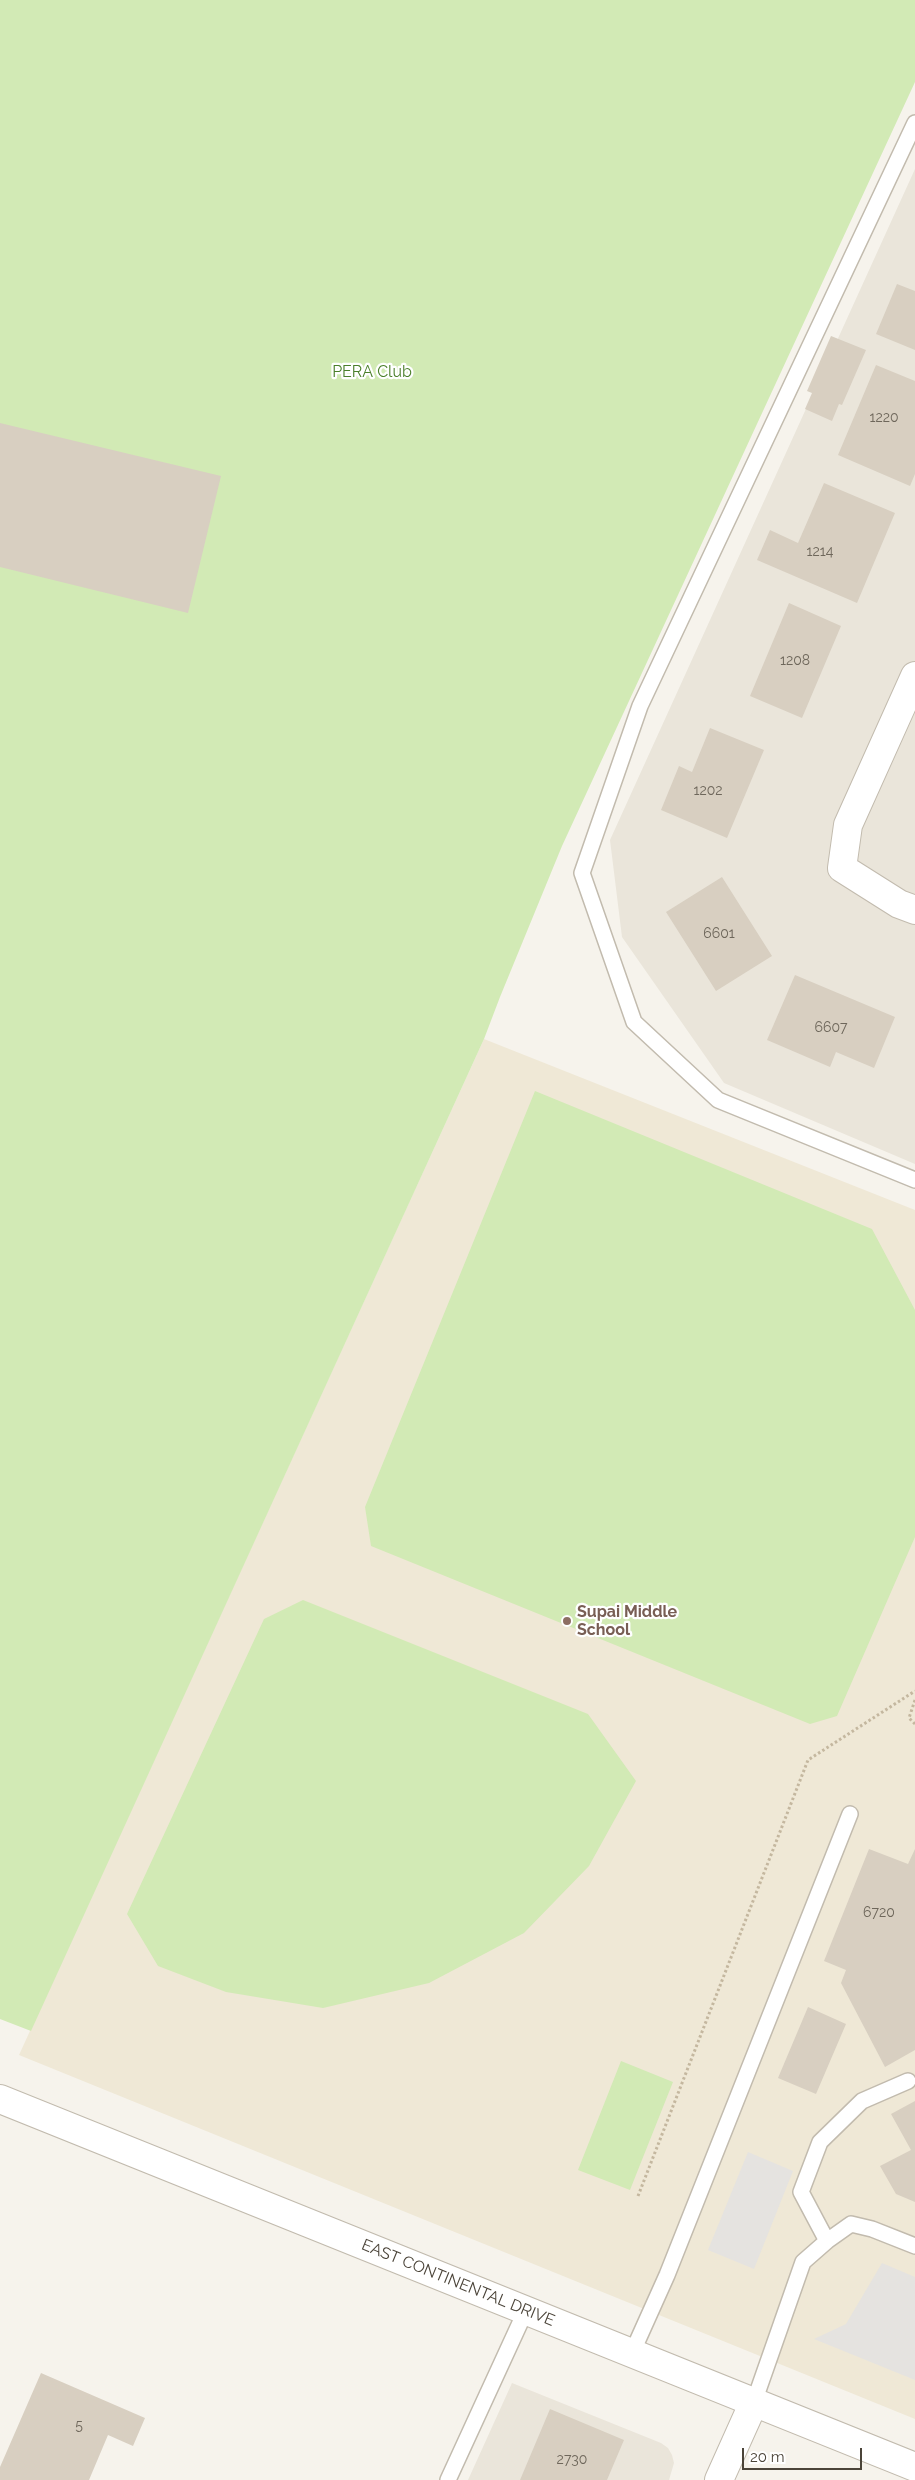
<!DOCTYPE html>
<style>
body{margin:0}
#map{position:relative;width:915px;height:2480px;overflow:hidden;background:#f6f3ec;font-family:Raleway,sans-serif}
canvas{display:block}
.scale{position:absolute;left:742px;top:2448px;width:120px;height:22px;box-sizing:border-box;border:2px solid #4b4439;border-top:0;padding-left:6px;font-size:15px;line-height:18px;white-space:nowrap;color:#4b4439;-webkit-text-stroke:4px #fff;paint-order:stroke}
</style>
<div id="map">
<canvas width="915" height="2480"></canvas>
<div class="scale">20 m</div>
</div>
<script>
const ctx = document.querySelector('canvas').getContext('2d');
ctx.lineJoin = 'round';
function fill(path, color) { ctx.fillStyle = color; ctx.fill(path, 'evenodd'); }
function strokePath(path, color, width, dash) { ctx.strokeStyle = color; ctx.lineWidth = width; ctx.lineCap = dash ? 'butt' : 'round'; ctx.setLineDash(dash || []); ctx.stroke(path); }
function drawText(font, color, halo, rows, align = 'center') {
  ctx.font = font + ' Raleway,sans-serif'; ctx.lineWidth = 4.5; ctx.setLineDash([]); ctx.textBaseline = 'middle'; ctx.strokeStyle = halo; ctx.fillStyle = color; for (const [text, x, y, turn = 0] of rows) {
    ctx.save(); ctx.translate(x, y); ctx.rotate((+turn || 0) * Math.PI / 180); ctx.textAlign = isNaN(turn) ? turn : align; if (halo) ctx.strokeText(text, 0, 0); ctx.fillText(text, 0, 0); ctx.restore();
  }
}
fill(new Path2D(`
 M915,169V1164L724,1083L622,937L610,840Z
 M512,2383L661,2443L668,2448L672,2455L674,2463L669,2480H468Z`), '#eae5da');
fill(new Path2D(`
 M484,1039L915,1210V2419L19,2055Z`), '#efe8d6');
fill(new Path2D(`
 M0,0H915V82L562,846L500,997L484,1039L31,2031L0,2019Z
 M535,1091L872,1229L915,1310V1537L837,1716L810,1724L371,1546L365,1507Z
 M303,1600L588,1714L636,1781L589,1866L524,1933L429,1983L323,2008L226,1992L158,1966L127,1914L264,1619Z
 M621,2061L673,2082L630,2190L578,2170Z`), '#d2eab5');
fill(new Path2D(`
 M748,2152L793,2171L754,2269L708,2250Z
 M882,2263L915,2277V2380L814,2339L846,2324Z`), '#e5e3e0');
fill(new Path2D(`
 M897,284L915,291V350L876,334Z
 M831,336L866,350L842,405L839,404L832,421L805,409L812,393L807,391Z
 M876,365L915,381V474L910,486L838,455Z
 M0,423L221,476L188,613L0,567Z
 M824,483L895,513L857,603L757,560L770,530L798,543Z
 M789,603L841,626L802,718L750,696Z
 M710,728L764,750L727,838L661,810L679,766L692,772Z
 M722,877L772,956L716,991L666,912Z
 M795,975L895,1017L874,1068L836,1052L830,1067L767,1040Z
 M869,1849L908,1864L915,1849V2050L885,2067L841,1983L846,1970L824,1961Z
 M808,2007L846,2024L816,2094L778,2078Z
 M915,2101V2202L896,2194L880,2166L911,2150L891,2114Z
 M41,2373L145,2418L133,2446L108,2435L89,2480H0V2467Z
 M550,2409L624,2440L607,2480H520Z`), '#d8cfc1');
const service = new Path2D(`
 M915,123L640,706L582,873L634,1022L718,1100L915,1180
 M827,2241L801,2192L820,2142L862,2101L908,2081
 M632,2353L667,2275L850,1814
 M754,2402L803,2262L827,2241L851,2224L872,2229L915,2246
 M448,2480L526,2310`);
const minor = new Path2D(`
 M915,676L848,825L842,868L899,904L915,910
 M719,2480L754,2402`);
const tertiary = new Path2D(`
 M0,2099L915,2467`);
strokePath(service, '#c2bbae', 18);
strokePath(minor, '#c2bbae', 30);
strokePath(tertiary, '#c2bbae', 30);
strokePath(new Path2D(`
 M915,1700L909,1718L915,1724
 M638,2196L808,1760L915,1691`), '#c4b79f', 3, [2.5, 2.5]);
strokePath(service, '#fff', 15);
strokePath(minor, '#fff', 28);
strokePath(tertiary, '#fff', 28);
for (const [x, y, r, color] of [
 [567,1621,5,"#8d6e63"]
]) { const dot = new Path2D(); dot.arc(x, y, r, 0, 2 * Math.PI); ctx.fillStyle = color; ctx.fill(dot); strokePath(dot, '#fff', 2); }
drawText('14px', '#6e675b', null, [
 ["1220",884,418],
 ["1214",820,552],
 ["1208",795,661],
 ["1202",708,791],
 ["6601",719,934],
 ["6607",831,1028],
 ["6720",879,1913],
 ["5",79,2426],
 ["2730",572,2460]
]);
drawText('16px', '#4a7f2a', '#fff', [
 ["PERA Club",372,372]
]);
drawText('bold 16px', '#785e54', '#fff', [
 ["Supai Middle",577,1612],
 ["School",577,1630]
], 'left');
drawText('16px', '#4b4439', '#fff', [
 ["EAST CONTINENTAL DRIVE",458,2283,22]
]);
</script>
